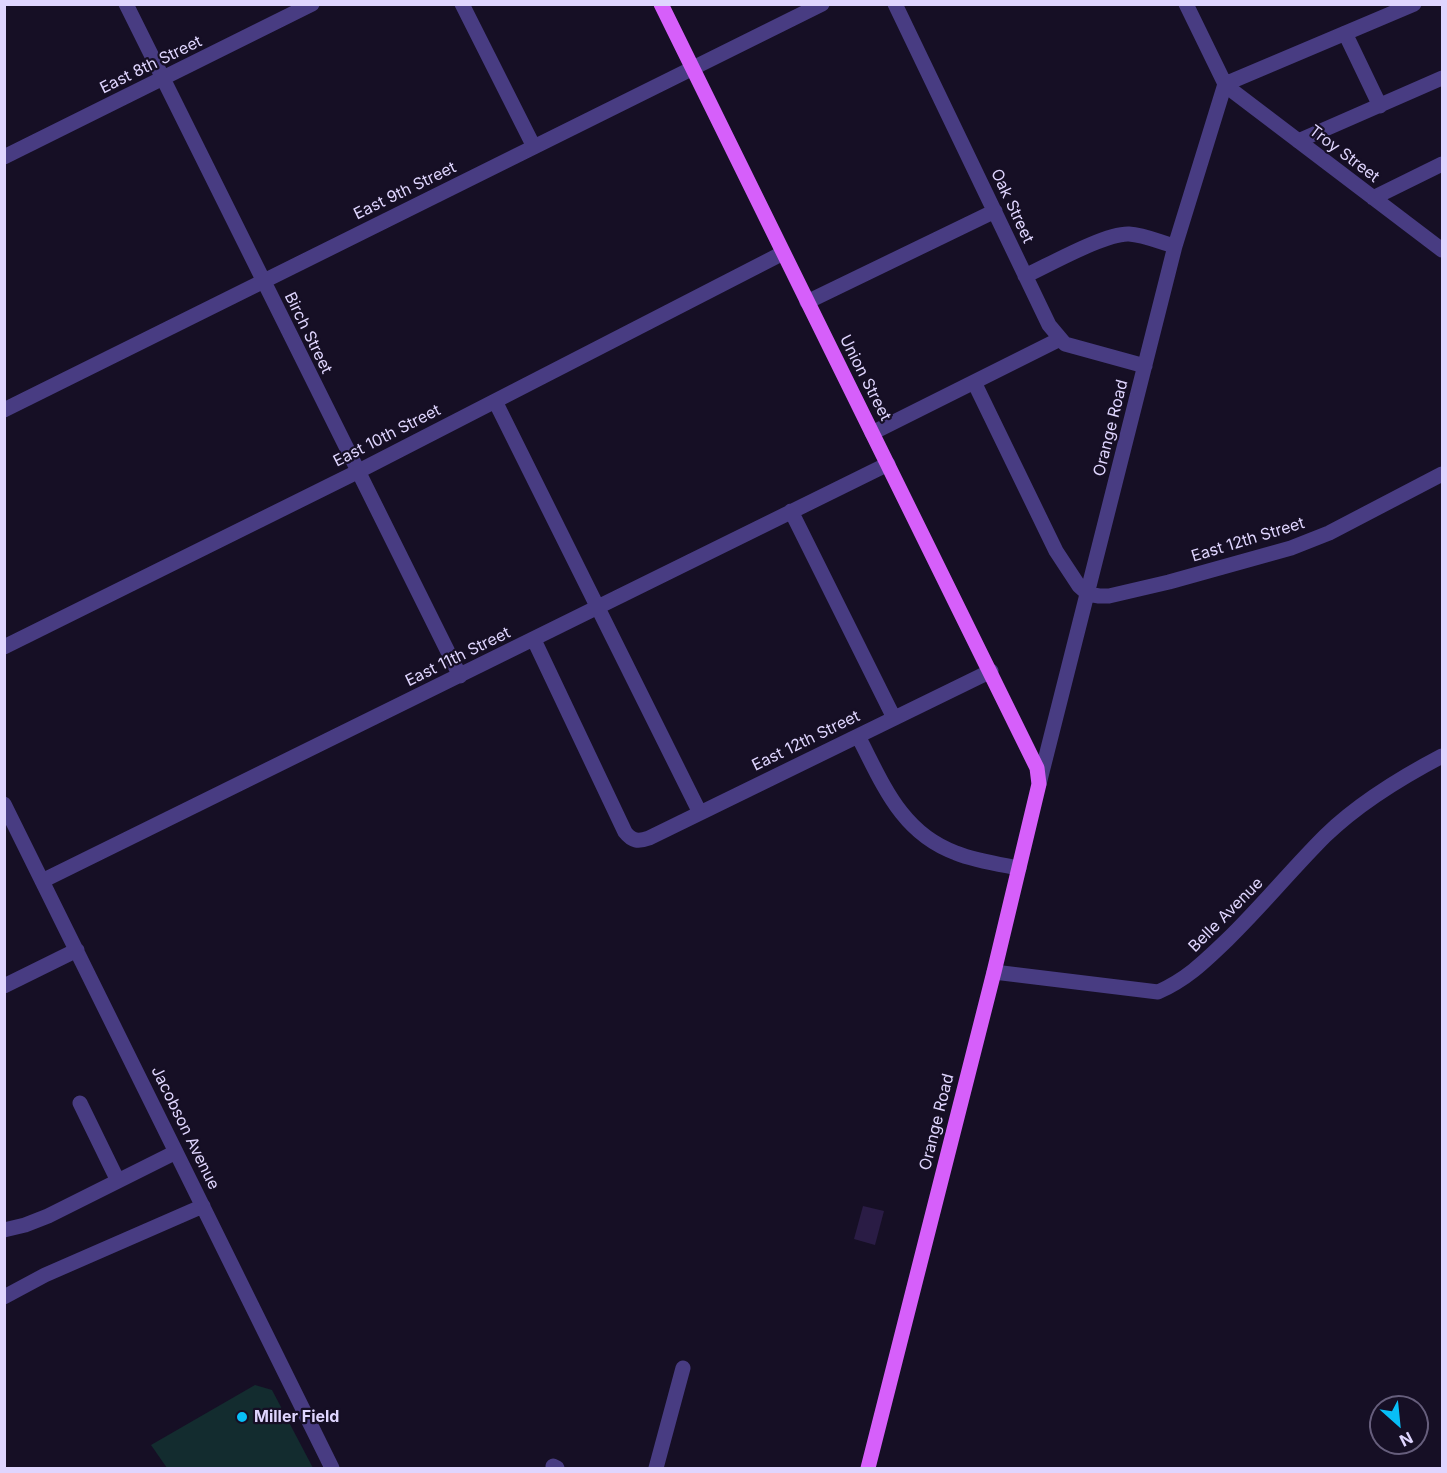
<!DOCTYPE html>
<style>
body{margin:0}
#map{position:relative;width:1447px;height:1473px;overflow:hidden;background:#160f25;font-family:Inter,sans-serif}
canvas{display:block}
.frame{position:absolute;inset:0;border:6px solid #dfd5fe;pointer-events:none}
.north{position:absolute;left:1369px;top:1395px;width:60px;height:60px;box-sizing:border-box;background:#160f25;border:2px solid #665e7c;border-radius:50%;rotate:153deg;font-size:16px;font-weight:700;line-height:24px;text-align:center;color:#dfd5fe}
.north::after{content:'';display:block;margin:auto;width:21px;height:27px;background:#08bef7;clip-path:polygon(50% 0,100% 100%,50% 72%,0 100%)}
</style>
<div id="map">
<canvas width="1447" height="1473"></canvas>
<div class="frame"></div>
<div class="north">N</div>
</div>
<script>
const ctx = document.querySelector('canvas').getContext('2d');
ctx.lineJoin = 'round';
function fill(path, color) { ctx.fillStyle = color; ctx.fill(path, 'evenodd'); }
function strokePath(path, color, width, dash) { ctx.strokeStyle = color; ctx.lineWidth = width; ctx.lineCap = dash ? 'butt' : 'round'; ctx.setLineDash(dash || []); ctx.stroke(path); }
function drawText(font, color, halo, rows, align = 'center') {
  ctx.font = font + ' Inter,sans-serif'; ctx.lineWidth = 4.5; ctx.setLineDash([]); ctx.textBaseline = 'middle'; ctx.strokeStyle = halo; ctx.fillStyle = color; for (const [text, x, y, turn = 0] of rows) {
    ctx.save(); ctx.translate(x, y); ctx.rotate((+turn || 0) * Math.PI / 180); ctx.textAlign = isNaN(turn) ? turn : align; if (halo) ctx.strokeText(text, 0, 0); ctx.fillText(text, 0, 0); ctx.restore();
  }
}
fill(new Path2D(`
 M255,1385L272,1390L313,1468H167L151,1445Z`), '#132c2f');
fill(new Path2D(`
 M863,1206L884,1211L875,1245L854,1239Z`), '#2a1c45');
strokePath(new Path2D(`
 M126,4L460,676
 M462,4L534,147
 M895,4L1049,325L1065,344L1145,366
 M1186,4L1225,84L1234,92L1442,250
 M1345,33L1380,106
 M1225,84L1414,4
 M1298,141L1442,78
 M4,157L312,4
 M1373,198L1442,164
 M1025,276C1049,265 1105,233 1129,234C1144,235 1160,242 1175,246
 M807,302L995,211
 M974,382L1056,551L1079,586L1088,594L1099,596H1109L1169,582L1291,548L1329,533L1442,474
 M495,401L700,813
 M4,410L822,4
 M872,433L1060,339
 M791,511L894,718
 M534,640L625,832C632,841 638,842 649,838L991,671
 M4,647L357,472L783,253
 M858,736C883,784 901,833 956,853C976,861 998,864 1019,868
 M1039,784L1175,246L1225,84
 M4,804L332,1468
 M42,881L888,464
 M994,972L1158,992C1187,979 1204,962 1227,940C1261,907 1291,870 1325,836C1359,803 1400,778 1442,756
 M4,986L77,950
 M80,1103L118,1181
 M4,1230L25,1225L48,1216L176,1152
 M4,1297L45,1275L203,1206
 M553,1466L557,1468
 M656,1468L683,1368`), '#483c82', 15);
strokePath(new Path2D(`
 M661,4L1037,768L1039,784L994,972L868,1468`), '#d65ffa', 15);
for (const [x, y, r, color] of [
 [242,1417,6,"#08bef7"]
]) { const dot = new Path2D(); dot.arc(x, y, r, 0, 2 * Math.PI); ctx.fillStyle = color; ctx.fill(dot); strokePath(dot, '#160f25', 2); }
drawText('16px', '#dfd5fe', '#160f25', [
 ["East 8th Street",151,65,-26],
 ["Troy Street",1344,154,37],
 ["East 9th Street",405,191,-26],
 ["Oak Street",1012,206,65],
 ["Birch Street",308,333,64],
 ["Union Street",865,378,63],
 ["Orange Road",1111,428,-76],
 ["East 10th Street",387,436,-27],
 ["East 12th Street",1248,540,-17],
 ["East 11th Street",458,657,-26],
 ["East 12th Street",806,741,-26],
 ["Belle Avenue",1226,915,-45],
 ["Orange Road",937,1122,-76],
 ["Jacobson Avenue",185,1128,64]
]);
drawText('bold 16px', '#dfd5fe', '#160f25', [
 ["Miller Field",254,1417]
], 'left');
</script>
